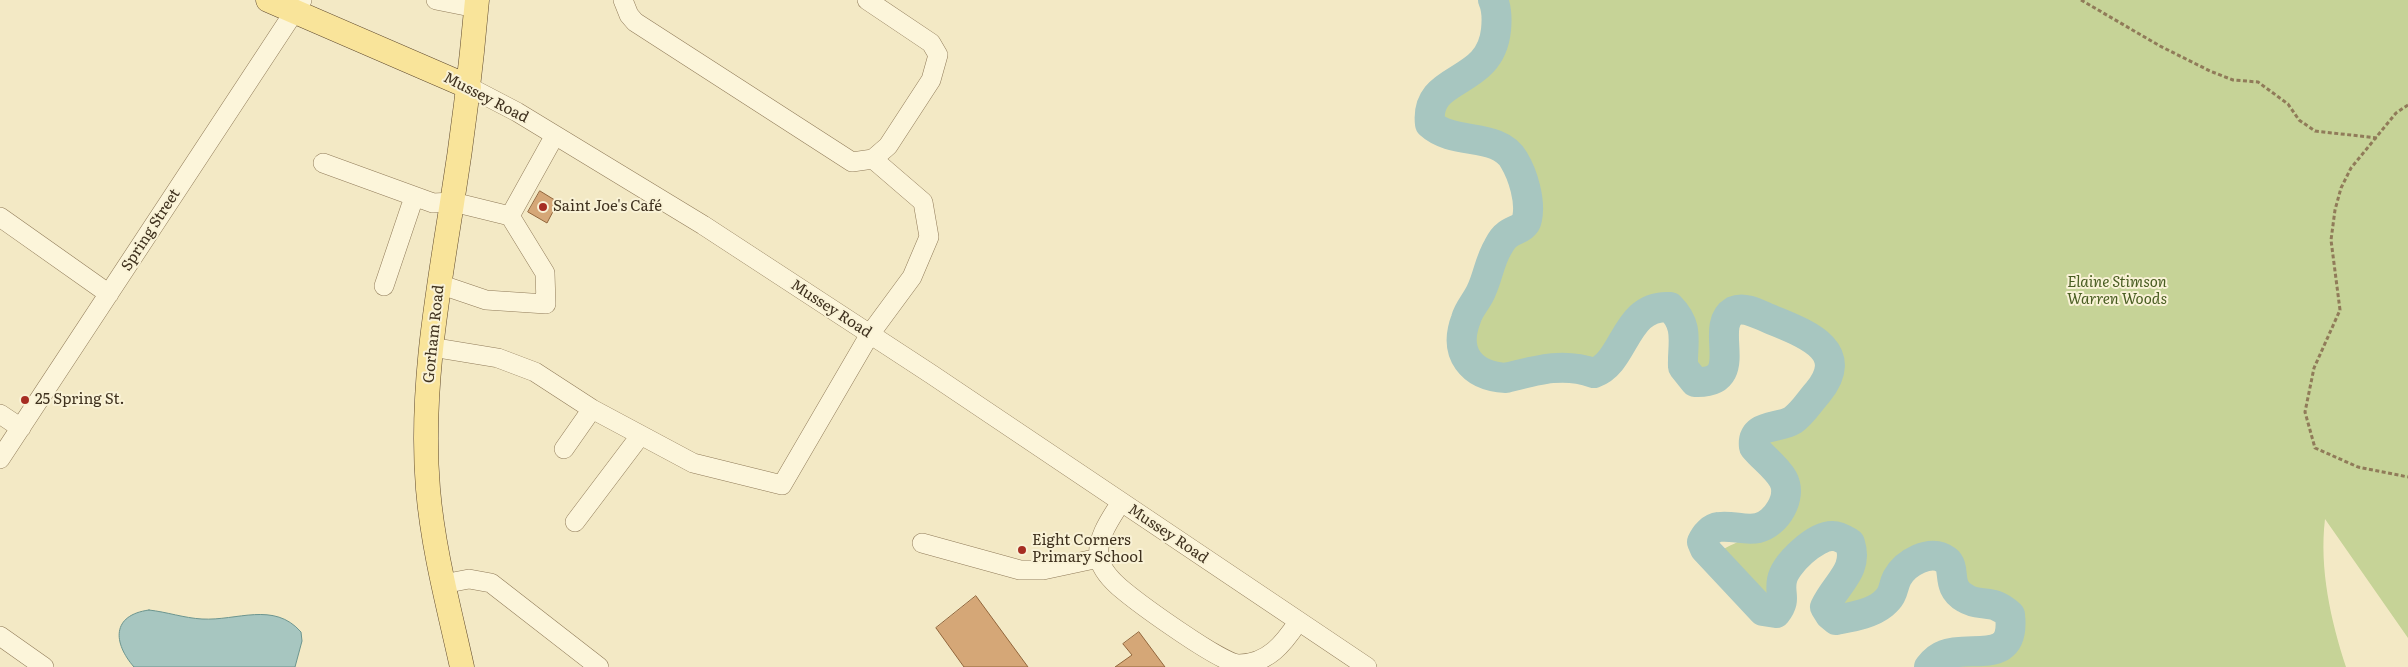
<!DOCTYPE html>
<meta charset="utf-8">
<style>
body{margin:0}
canvas{display:block;background:#f3e9c5}
</style>
<canvas width="2408" height="667"></canvas>
<script>
const ctx = document.querySelector('canvas').getContext('2d');
ctx.lineJoin = 'round';
function fill(path, color) { ctx.fillStyle = color; ctx.fill(path, 'evenodd'); }
function strokePath(path, color, width, dash) { ctx.strokeStyle = color; ctx.lineWidth = width; ctx.lineCap = dash ? 'butt' : 'round'; ctx.setLineDash(dash || []); ctx.stroke(path); }
function drawText(font, color, halo, rows, align = 'center') {
  ctx.font = font + ' Literata,serif'; ctx.lineWidth = 4; ctx.setLineDash([]); ctx.textBaseline = 'middle'; ctx.strokeStyle = halo; ctx.fillStyle = color; for (const [text, x, y, turn = 0] of rows) {
    ctx.save(); ctx.translate(x, y); ctx.rotate((+turn || 0) * Math.PI / 180); ctx.textAlign = isNaN(turn) ? turn : align; if (halo) ctx.strokeText(text, 0, 0); ctx.fillText(text, 0, 0); ctx.restore();
  }
}
fill(new Path2D(`
 M1496,0H2408V638L2325,519C2319,569 2331,621 2346,667H1941L1943,663C1970,658 2005,667 2021,639C2021,629 2021,618 2015,609C2004,593 1982,599 1966,589C1950,579 1949,552 1928,548C1917,546 1906,557 1898,563C1896,573 1894,581 1889,589C1880,604 1854,619 1839,604C1840,592 1848,583 1851,571C1854,557 1847,533 1832,527C1810,532 1783,553 1778,577C1777,581 1779,588 1779,593L1773,597L1760,589L1739,568L1720,559L1718,553C1741,535 1798,530 1789,488C1789,483 1789,476 1786,473C1780,461 1767,456 1763,442L1765,435L1781,432L1802,421L1821,403L1834,382L1835,364L1824,340L1814,333L1755,301L1732,302L1717,333L1710,364L1705,371L1693,374C1680,356 1690,321 1673,301C1662,295 1654,296 1645,303C1621,319 1624,336 1608,351C1594,365 1556,354 1536,357C1521,360 1507,366 1492,368L1476,359L1472,352L1471,321L1496,283L1510,244L1528,222L1533,208L1531,182L1525,166L1503,144L1479,131L1449,126L1436,121L1438,103C1471,77 1508,48 1496,0Z`), '#c6d397');
const water = new Path2D(`
 M149,610C167,612 184,618 202,619C237,621 274,601 301,632L302,641L295,667H134C113,643 111,615 149,610Z`);
fill(water, '#a7c6c0');
strokePath(water, '#6c958f', 1);
strokePath(new Path2D(`
 M1493,0C1497,9 1497,20 1496,30C1490,88 1424,73 1430,124C1454,146 1498,132 1514,160C1523,175 1531,201 1527,219C1525,229 1514,229 1507,235C1504,237 1500,243 1498,247C1490,260 1488,276 1482,289C1478,300 1469,308 1466,319C1453,353 1471,376 1506,378C1537,370 1563,362 1594,373C1626,362 1624,304 1670,307C1690,327 1682,343 1683,367L1695,382C1749,384 1707,327 1734,311C1745,306 1760,315 1770,319C1803,333 1853,349 1818,392C1810,401 1803,413 1793,420C1779,429 1751,423 1754,447C1763,458 1776,467 1783,479C1793,497 1776,524 1758,528C1745,531 1732,525 1719,527C1711,528 1705,535 1702,542L1705,549L1763,611L1776,613C1787,599 1779,595 1782,580C1785,564 1816,535 1833,536C1839,536 1845,540 1850,543C1859,571 1836,583 1825,607L1830,615L1836,620C1851,617 1871,614 1883,604C1895,594 1892,588 1897,578C1905,563 1931,548 1946,560C1957,568 1945,587 1965,598C1980,608 1991,597 2010,615C2016,667 1971,644 1944,655C1938,657 1933,662 1929,667`), '#a7c6c0', 30);
const building = new Path2D(`
 M540,191L558,202L547,223L528,212Z
 M976,596L1028,667H964L936,628Z
 M1139,632L1165,667H1115L1132,655L1123,644Z`);
fill(building, '#d5a777');
strokePath(building, '#92663c', 1);
const minor = new Path2D(`
 M436,0L476,8
 M623,0L629,15L635,22L852,162L873,159L888,146L931,80L938,55L931,43L867,0
 M469,87L517,112L703,225L931,374L1367,667
 M323,163L433,203L453,202L510,216
 M0,217L109,294
 M439,284L486,300L546,304L545,273L510,216L555,135
 M384,286L414,197
 M431,347L498,358L535,372L592,409L693,463L782,485L870,334L912,277L929,237L923,202L873,159
 M0,414L21,428
 M564,449L592,409
 M0,459L302,0
 M1121,502C1111,518 1096,538 1099,558C1102,571 1114,583 1124,591C1141,605 1222,664 1239,664C1268,664 1284,643 1298,622
 M575,522L640,436
 M922,543L1020,570H1043L1099,558
 M443,584L469,579L491,583L599,667
 M0,636L44,667`);
const major = new Path2D(`
 M268,0L469,87
 M462,667C449,608 433,549 428,489C420,393 437,297 452,203C463,135 471,68 477,0`);
strokePath(minor, '#907b59', 20);
strokePath(major, '#5e482d', 25);
strokePath(new Path2D(`
 M2081,0L2160,46L2210,71L2233,80L2258,82L2288,104L2299,120L2315,131L2377,138
 M2408,105L2396,113L2351,168L2341,188L2335,210L2331,240L2340,310L2314,368L2305,412L2315,448L2358,467L2408,477`), '#907b59', 3, [4, 2.5]);
strokePath(minor, '#fcf5da', 19);
strokePath(major, '#f9e49a', 24);
for (const [x, y, r, color] of [
 [543,207,5,"#a62d22"],
 [25,400,5,"#a62d22"],
 [1022,550,5,"#a62d22"]
]) { const dot = new Path2D(); dot.arc(x, y, r, 0, 2 * Math.PI); ctx.fillStyle = color; ctx.fill(dot); strokePath(dot, '#f9f2d6', 2); }
drawText('15px', '#3f311e', '#f9f2d6', [
 ["Mussey Road",486,98,27],
 ["Spring Street",151,230,-57],
 ["Mussey Road",831,309,33],
 ["Gorham Road",434,334,-84],
 ["Mussey Road",1168,534,34]
]);
drawText('15px', '#3f311e', '#f9f2d6', [
 ["Saint Joe's Café",553,207],
 ["25 Spring St.",35,400],
 ["Eight Corners",1032,541],
 ["Primary School",1032,558]
], 'left');
drawText('italic 15px', '#495d22', '#f9f2d6', [
 ["Elaine Stimson",2117,283],
 ["Warren Woods",2117,300]
]);
</script>
